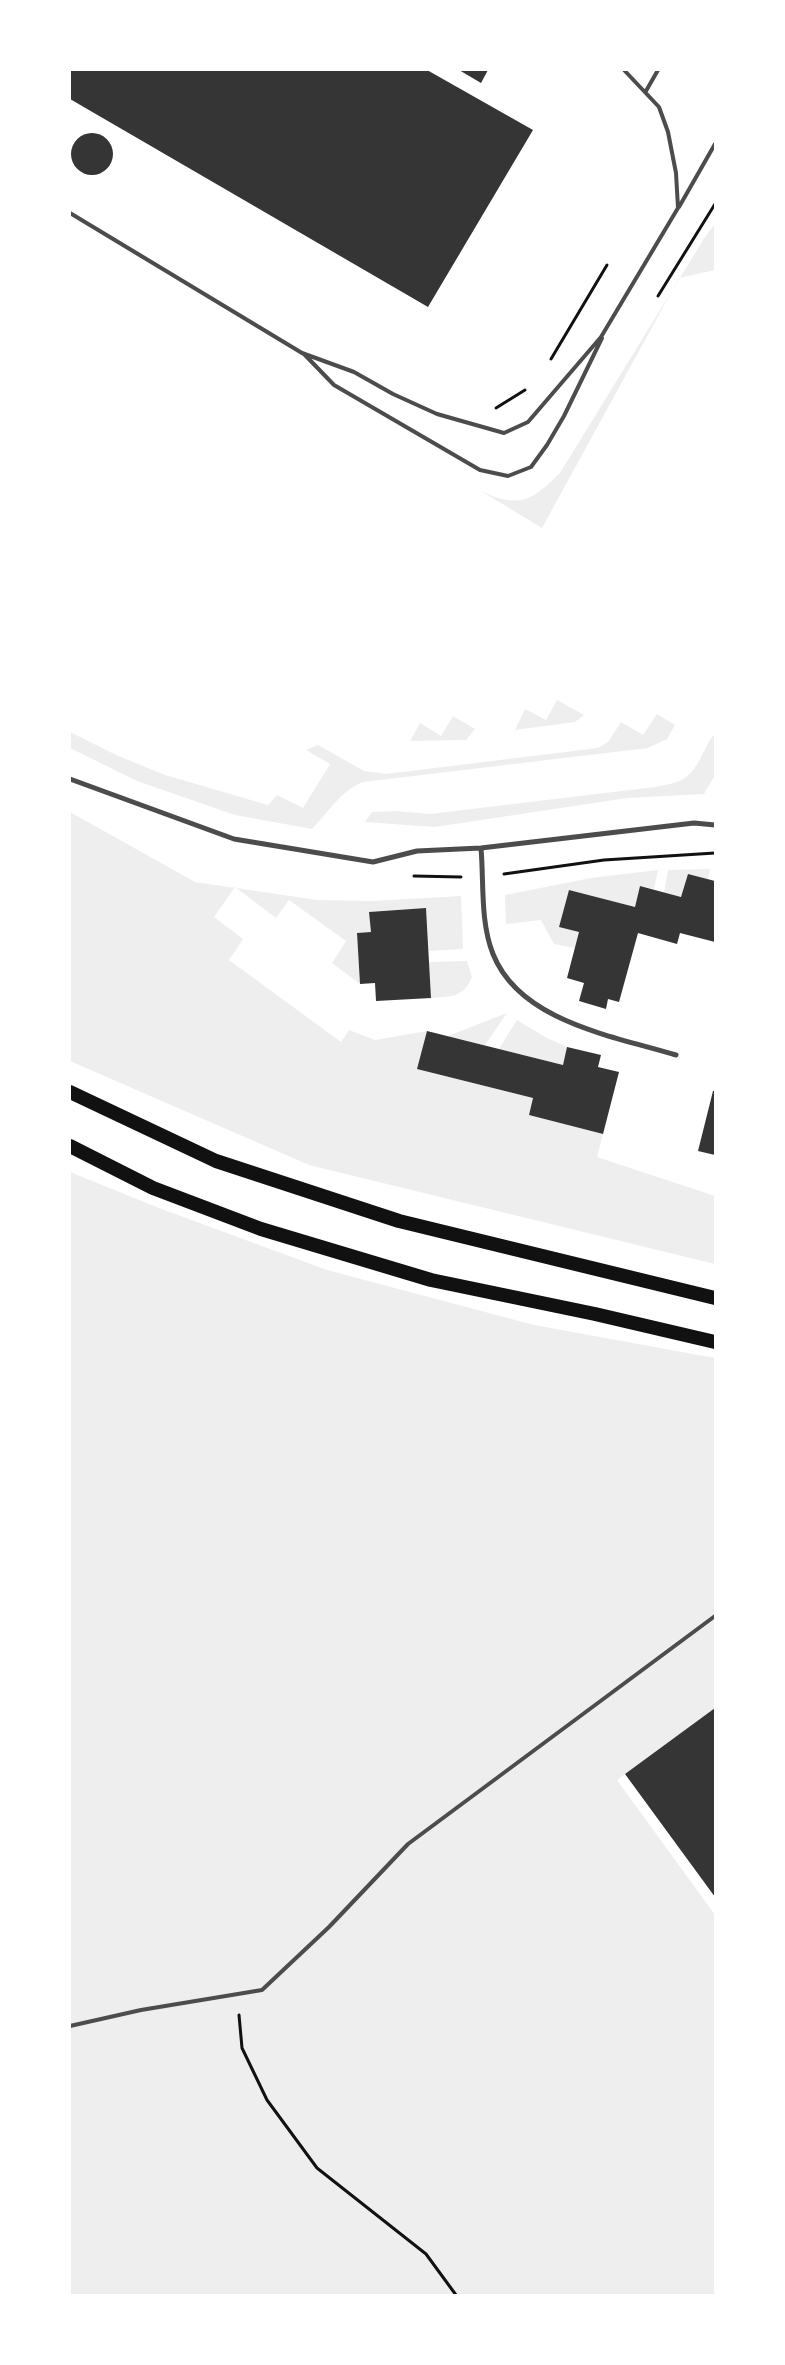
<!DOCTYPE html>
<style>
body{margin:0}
#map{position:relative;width:785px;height:2365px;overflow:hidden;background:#fff;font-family:"Work Sans",sans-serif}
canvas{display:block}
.frame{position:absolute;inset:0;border:71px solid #fff;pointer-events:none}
</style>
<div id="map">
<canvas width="785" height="2365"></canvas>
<div class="frame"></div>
</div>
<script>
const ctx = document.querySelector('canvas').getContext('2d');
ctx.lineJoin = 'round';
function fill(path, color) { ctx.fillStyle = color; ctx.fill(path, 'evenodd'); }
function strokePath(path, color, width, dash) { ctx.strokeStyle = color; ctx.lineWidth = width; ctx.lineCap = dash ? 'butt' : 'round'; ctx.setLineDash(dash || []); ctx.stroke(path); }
fill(new Path2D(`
 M715,224V270L679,278L542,528L481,491C519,509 532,501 560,473L705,237Z
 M557,700L584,715L575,722L515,730L525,709L546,720Z
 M657,714L675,725L667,739L648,748L363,782C340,791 328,813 312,829L235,815L137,781L70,748V732L116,755L165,775L268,805L277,795L303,808L330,764L306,750L318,745L364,771L386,774L598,748L608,742L621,722L643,735Z
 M453,716L475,729L466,740L410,741L420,723L441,736Z
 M715,733V775L704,794L627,798L435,827L365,822L372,812L395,811L430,814L655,787C663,785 674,784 682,780C699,770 703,748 715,733Z
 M70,812L195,882L317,900L371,901L461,896L463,949L429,951L426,908L370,912L371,932L357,933L360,984L332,963L346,941L289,900L276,918L235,887L214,917L243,939L229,960L341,1042L349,1030L375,1040L427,1031L418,1069L533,1098L529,1115L603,1134L597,1157L715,1196V1264L309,1165L70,1061Z
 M710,869L708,879L688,874L681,897L664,892L668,870Z
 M658,870L654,889L640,886L635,907L569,890L559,927L579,932L575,948L554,944L541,920L506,924L505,895L591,878Z
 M467,961L472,977C463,998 453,996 431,998L429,962Z
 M507,1013L485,1045L448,1036Z
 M517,1020L547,1038L567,1047L563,1065L499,1049Z
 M70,1172L159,1208L327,1270L534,1325L715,1358V1708L617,1780L715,1915V2295H70Z`), '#eee');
fill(new Path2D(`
 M70,70H427L533,130L428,307L70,99Z
 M459,70H488L481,83Z
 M71 154a21 21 0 1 1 42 0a21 21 0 1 1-42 0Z
 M688,874L715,881V942L680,933L677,944L638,933L619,1002L608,999L606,1009L579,1001L584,983L567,978L579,932L559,927L569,890L635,907L640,886L681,897Z
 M426,908L431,998L376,1001L375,983L360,984L357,933L371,932L369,912Z
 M427,1031L563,1065L567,1047L601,1055L598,1067L619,1072L603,1134L529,1115L533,1098L417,1069Z
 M713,1091H715V1155L698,1151Z
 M715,1708V1897L625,1774Z`), '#353535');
strokePath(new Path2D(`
 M658,296L715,204
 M551,359L607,265
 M496,408L525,390
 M504,874L604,860L715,853
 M414,876L461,877
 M239,2015L242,2048L267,2100L317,2168L426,2254L456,2295`), '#111', 3);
strokePath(new Path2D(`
 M646,91L658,70
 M679,207L715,144
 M70,213L302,353L354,372L393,394L437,414L504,433L528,422L601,337L678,208L676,173L668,132L659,107L624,70
 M304,354L334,385L480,470L508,476L531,467L547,445L564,416L602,338
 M70,2026L141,2010L262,1990L329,1927L408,1844L715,1616`), '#4c4c4c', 4);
strokePath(new Path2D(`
 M70,779L234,839L373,862L417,851L481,848L694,823L715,825
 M481,848C484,883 480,921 493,954C520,1022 614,1036 676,1055`), '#4c4c4c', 5);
strokePath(new Path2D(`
 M70,1092L216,1161L399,1221L715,1298
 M70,1146L153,1188L261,1229L431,1280L595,1314L715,1342`), '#111', 14);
</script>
